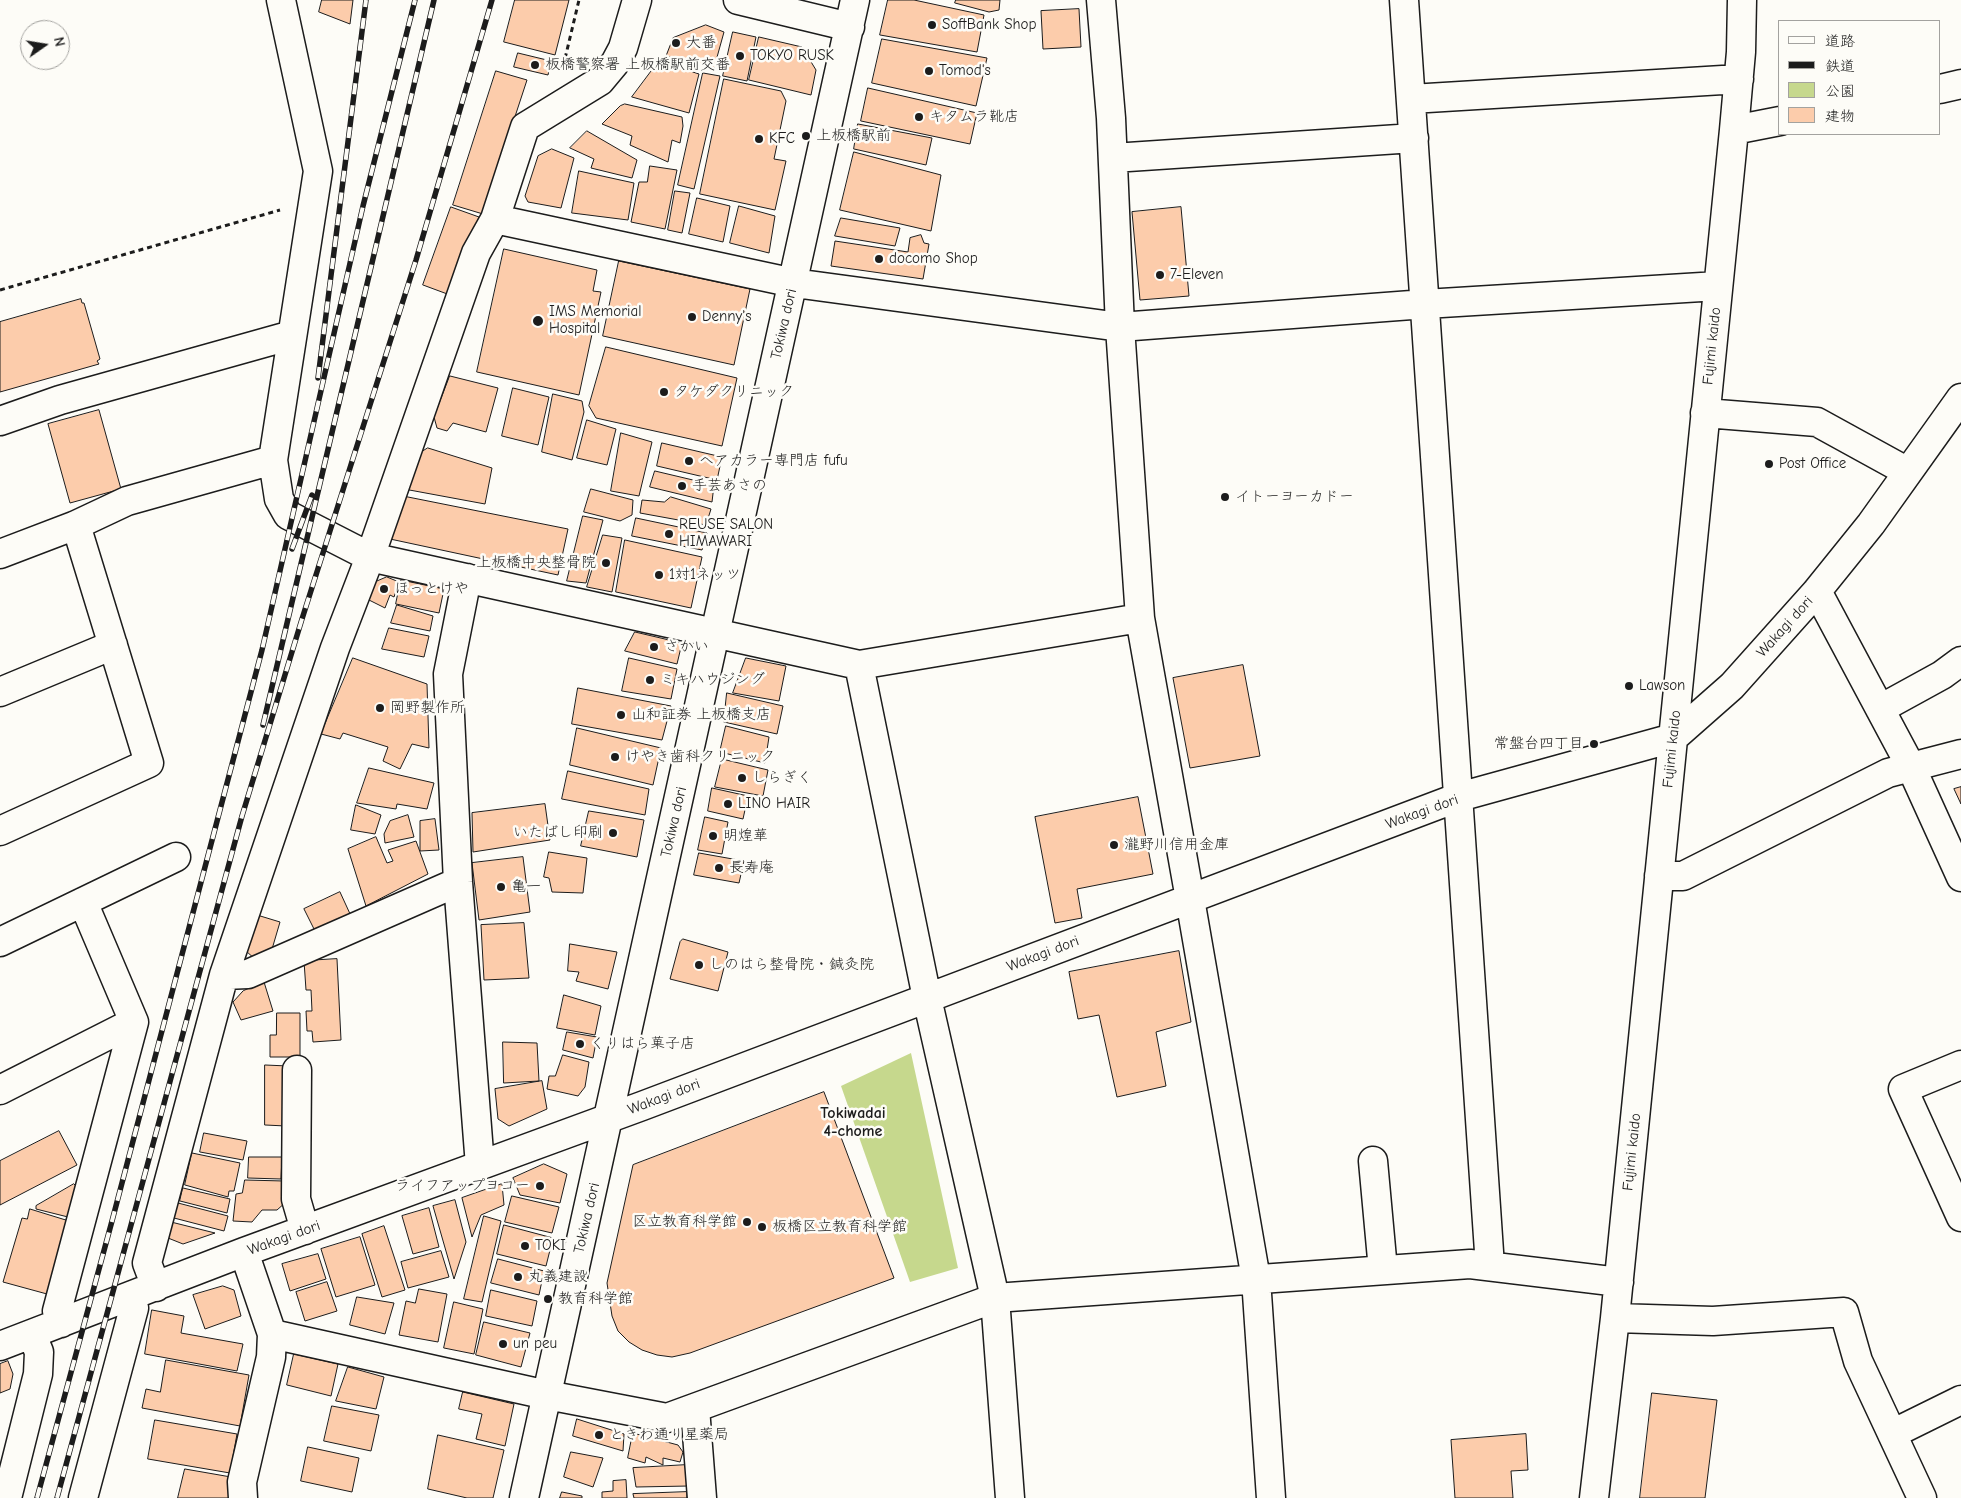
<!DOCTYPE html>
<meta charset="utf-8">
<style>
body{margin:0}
#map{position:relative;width:1961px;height:1498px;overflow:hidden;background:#fdfcf7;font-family:"Comic Neue","Klee One",sans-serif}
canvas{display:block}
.legend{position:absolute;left:1778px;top:20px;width:162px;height:115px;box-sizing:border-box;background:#fdfcf7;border:1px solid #a3a29f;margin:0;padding:6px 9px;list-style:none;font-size:15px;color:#1c1c1c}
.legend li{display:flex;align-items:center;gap:10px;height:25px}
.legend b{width:25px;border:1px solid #a3a29f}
.north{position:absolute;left:20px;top:20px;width:50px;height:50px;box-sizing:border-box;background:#fdfcf7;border:1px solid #a3a29f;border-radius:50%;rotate:77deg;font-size:14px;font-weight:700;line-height:20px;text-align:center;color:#1c1c1c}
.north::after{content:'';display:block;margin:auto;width:18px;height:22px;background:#1c1c1c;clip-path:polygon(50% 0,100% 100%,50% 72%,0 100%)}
</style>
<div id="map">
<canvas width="1961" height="1498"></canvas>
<ul class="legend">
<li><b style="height:6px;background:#fdfcf7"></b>道路</li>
<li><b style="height:6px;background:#1c1c1c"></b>鉄道</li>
<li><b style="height:14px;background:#c6d88d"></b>公園</li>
<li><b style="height:14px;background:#fcccab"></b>建物</li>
</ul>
<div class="north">N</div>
</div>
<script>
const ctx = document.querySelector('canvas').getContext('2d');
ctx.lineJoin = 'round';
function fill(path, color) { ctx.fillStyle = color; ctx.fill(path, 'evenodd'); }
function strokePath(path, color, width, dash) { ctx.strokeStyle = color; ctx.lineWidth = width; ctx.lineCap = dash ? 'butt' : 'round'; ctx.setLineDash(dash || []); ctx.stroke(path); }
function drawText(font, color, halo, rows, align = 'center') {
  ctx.font = font + ' "Comic Neue","Klee One",sans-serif'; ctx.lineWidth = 5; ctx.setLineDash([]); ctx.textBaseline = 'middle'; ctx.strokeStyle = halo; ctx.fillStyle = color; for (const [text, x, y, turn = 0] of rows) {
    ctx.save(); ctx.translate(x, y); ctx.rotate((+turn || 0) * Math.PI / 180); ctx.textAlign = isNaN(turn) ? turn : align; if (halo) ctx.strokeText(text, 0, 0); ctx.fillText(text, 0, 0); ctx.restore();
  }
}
fill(new Path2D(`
 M911,1053L958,1268L910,1282L841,1086Z`), '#c6d88d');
const building = new Path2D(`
 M322,0H353L350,24L319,12Z
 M515,0H569L555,55L504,42Z
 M888,0H914L984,15L977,52L880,35Z
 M956,0H1000L999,10L989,12L955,3Z
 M1079,9L1081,47L1043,49L1041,11Z
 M706,25L724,32L714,68L666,56L673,38Z
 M733,32L756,37L747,81L723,76Z
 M759,37L802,47L816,70L811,95L749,80Z
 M882,39L987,58L976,106L872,83Z
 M518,53L551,61L548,75L514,67Z
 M659,61L699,74L689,113L632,97Z
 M496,71L527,80L483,214L453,205Z
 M703,73L720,76L694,189L678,185Z
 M724,79L781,91L786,101L774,159L786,161L775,210L700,194Z
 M868,88L977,113L970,144L861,121Z
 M625,104L682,117L683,126L680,143L672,140L668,162L630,145L632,136L602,124L620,106Z
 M858,124L932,138L926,165L854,149Z
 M587,131L637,160L632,178L591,168L594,159L570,148Z
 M552,149L574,158L561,208L528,202L525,196L538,156Z
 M854,152L941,175L931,231L840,210Z
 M650,166L677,170L665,229L631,222L639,182H647Z
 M579,171L634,183L628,220L572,213Z
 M675,191L690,193L682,233L668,230Z
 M697,198L730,206L723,242L689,234Z
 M739,206L775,216L769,253L730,243Z
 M451,207L479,217L450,295L423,285Z
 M1181,207L1189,296L1140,300L1132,212Z
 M841,218L900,228L895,246L835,236Z
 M921,235L924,243L929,244L923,279L831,266L835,241L908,252L910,238Z
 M504,249L597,270L593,291L601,292L579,395L477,372Z
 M619,261L750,289L734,365L603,336Z
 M81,299L82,303H84L100,359L97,361L99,364L0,392V322Z
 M606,347L737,378L722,446L596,418L589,406Z
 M450,376L498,388L486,432L453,423L447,431L437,428L434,417Z
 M513,388L549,397L538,445L502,436Z
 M553,394L582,401L584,412L572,460L542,452Z
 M99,410L121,489L70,503L48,424Z
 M587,420L616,429L607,465L577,458Z
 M621,433L652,442L639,496L611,491Z
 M662,443L722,457L717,480L657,466Z
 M428,448L492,468L485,504L404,489L415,456Z
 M655,471L714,485L712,502L650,487Z
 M591,489L633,500L632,515L620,521L584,512Z
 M403,496L568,529L558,575L390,539Z
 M671,497L711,509L706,525L640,513L642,500L664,502Z
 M583,516L603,520L586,583L567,581Z
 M636,518L707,533L702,550L632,536Z
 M603,535L622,538L612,592L587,587Z
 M625,540L702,557L691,608L616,592Z
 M387,577L399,582L394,597L390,595L385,608L369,600L373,583Z
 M401,580L444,589L439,613L396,604Z
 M397,605L433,616L430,631L391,623Z
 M389,628L429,636L424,657L382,649Z
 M635,632L682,643L677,664L625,651Z
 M353,658L427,684L429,748L412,744L400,769L383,761L388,747L343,733L340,739L321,734Z
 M629,658L677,669L671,699L622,691Z
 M746,658L786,666L779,701L733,693Z
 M1243,665L1260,756L1190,768L1173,678Z
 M578,688L671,706L662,740L572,724Z
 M727,693L783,706L777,734L724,722Z
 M726,726L769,737L765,763L720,752Z
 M577,728L661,748L653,785L570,765Z
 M722,759L768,770L763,796L715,787Z
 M369,768L434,783L427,809L397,804L396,809L357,803Z
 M568,771L649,789L645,815L562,799Z
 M1961,787V804L1954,789Z
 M712,788L748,796L743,819L708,811Z
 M1138,797L1153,874L1077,889L1082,918L1055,923L1035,817Z
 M545,804L550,840L473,852L472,813Z
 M356,805L381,815L375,834L351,830Z
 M589,811L644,820L637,857L581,846Z
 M408,815L414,837L385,843L384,834L390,821Z
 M705,817L728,822L722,854L698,850Z
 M435,819L439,850L420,851V821Z
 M376,837L387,863L393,861L388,850L416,841L428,874L366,906L348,849Z
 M549,852L587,858L583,893L552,892L549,878L544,877Z
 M699,853L744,861L739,883L694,875Z
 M523,857L530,912L479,920L472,863Z
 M340,892L351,916L316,933L304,909Z
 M257,915L280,922L270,956L257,961L245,950Z
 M524,923L529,978L484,980L481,925Z
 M683,939L728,952L718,991L670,979L680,942Z
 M570,944L617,952L608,989L576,981L579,972L568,971Z
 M1179,951L1191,1022L1156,1032L1166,1086L1117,1097L1099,1015L1078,1019L1069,972Z
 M337,959L341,1040L313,1042L312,1031H307L306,1011H312L311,990H306L304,961Z
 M264,982L273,1011L241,1020L233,1002L243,991Z
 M564,995L601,1006L595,1035L557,1028Z
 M277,1013H300V1057H270V1035H276Z
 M567,1032L597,1037L593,1058L563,1050Z
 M503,1042L537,1043L539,1081L504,1083Z
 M563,1055L589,1062L585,1087L578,1096L547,1089L549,1076H555Z
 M265,1065L288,1066L286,1126L265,1125Z
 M542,1081L547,1109L509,1126L498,1119L495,1089Z
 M824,1092L894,1278L690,1353L672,1357L657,1355L642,1350L629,1342L618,1331L612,1316L607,1283L633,1165Z
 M59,1131L77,1165L0,1205V1161Z
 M204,1133L247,1141L243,1160L200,1152Z
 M192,1153L240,1163L234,1191H229L228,1197L185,1185Z
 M249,1157H282L281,1179L248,1178Z
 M544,1164L567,1174L560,1203L520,1195L513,1178Z
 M245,1180L284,1181L286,1202L277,1210H262L252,1222L233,1221L236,1194L242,1193Z
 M74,1184L77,1187L68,1217L36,1209V1206Z
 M502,1184L504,1205L481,1215L472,1237L462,1198Z
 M183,1188L230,1199L227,1213L180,1201Z
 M512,1196L559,1207L552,1233L505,1222Z
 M455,1200L466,1242L454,1279L433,1206Z
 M178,1203L228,1216L224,1231L174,1218Z
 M429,1208L439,1247L413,1254L402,1216Z
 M30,1209L69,1221L47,1294L3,1282L22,1218L27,1219Z
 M484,1216L501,1221L482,1302L464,1299Z
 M171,1222L215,1233L183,1244L168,1238Z
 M504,1225L553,1238L546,1266L497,1254Z
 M384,1226L405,1290L382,1297L362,1234Z
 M360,1237L375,1285L336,1297L321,1249Z
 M441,1251L449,1277L408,1288L401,1262Z
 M318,1254L326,1279L290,1291L282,1264Z
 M498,1259L544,1271L539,1295L491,1283Z
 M327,1282L337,1311L305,1321L296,1292Z
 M223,1286L234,1290L241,1316L205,1329L193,1295Z
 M419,1289L447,1294L438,1342L399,1335L406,1301L415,1303Z
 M491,1290L537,1301L532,1326L486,1316Z
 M357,1297L394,1303L385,1334L350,1325Z
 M454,1302L483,1309L474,1354L444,1348Z
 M152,1310L184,1316L181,1333L243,1344L237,1371L145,1354Z
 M484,1322L530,1333L521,1367L476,1355Z
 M294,1354L338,1364L331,1396L287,1385Z
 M166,1360L249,1375L240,1426L142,1408L146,1389L160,1392Z
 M8,1361L13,1374L10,1389L0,1393V1364Z
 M348,1367L384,1377L376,1409L336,1401Z
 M463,1392L514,1404L505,1446L476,1439L482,1414L459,1409Z
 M1652,1393L1717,1400L1705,1498H1640Z
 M332,1406L379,1415L371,1451L324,1441Z
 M577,1419L624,1434L623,1451L573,1436Z
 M155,1420L237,1434L230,1473L148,1459Z
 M633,1433L678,1445L683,1452L680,1462L663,1458V1465L646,1457L645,1463L628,1458Z
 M1526,1434L1528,1470L1511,1471L1513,1498H1455L1451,1440Z
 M438,1435L504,1450L493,1498H467L428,1489Z
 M308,1447L359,1458L352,1492L301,1481Z
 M571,1452L603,1458L593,1487L564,1477Z
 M687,1465L689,1486L636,1487L633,1468Z
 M185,1469L231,1477L233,1498H178Z
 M626,1480L627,1498H602V1492L613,1491V1481Z
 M562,1492L582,1496V1498H560Z
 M687,1492V1498H634L633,1494Z`);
fill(building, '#fcccab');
strokePath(building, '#1c1c1c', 1);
const minor = new Path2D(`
 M281,0L318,171L273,460L279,499L288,515L370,557L859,665L1140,618
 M738,0L850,27
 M1101,0L1111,118L1120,327L1140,618L1190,899L1256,1279L1271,1498
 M1404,0L1490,1266
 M1940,89L1961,84
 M1411,99L1739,79
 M1734,130L1780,121
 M1113,158L1414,138
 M495,219L794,283L1120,327L1425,304L1718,286
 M1705,413L1817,422L1908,472
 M0,421L60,400L292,335
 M0,554L76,525L127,501L273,460
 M467,578L448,674L458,882L480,1166
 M1817,591L1911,767L1961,877
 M859,665L927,998L995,1298L1010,1498
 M0,692L113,645
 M1880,709L1942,675L1961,661
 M0,831L149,763L76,525
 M1659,876H1683L1888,773L1961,754
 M0,942L176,857
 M224,975L248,974L458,882
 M1961,1065L1903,1089L1961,1217
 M297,1070L296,1199L305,1230
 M0,1090L134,1022
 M1373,1161L1383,1270
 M156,1287L147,1263L224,975L335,648L370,557L476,253L495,219L525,127L600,81L615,63L623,48L637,0
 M1615,1318L1713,1321L1844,1312L1858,1361L1922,1498
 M61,1323L57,1311L134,1022L83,902
 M272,1334L547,1395L667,1418L995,1298L1470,1264L1619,1282
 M0,1346L244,1252L642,1106L1459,797L1673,738L1732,686L1817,591L1871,524L1961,398
 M695,1408L702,1498
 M1892,1434L1961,1400
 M7,1498L38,1374L39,1352L32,1335
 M83,1498L134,1308L130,1296
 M243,1498L242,1482L271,1357L272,1334L244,1252
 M524,1498L855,0
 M1594,1498L1615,1318L1734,130L1741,52L1742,0`);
strokePath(minor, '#1c1c1c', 31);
strokePath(new Path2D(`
 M563,67L579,0
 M0,290L280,210`), '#1c1c1c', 3, [5, 4]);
strokePath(minor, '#fdfcf7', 28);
const rail = new Path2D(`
 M318,378L366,0
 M292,549L312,495
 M263,725L434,0
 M37,1498L112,1221L262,650L363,206L415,0
 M57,1498L242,816L302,619L416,260L492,0`);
strokePath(rail, '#1c1c1c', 5.5);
strokePath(rail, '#fdfcf7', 4, [11]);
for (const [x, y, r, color] of [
 [932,25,5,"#1c1c1c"],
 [676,43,5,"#1c1c1c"],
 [740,56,5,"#1c1c1c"],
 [535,65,5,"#1c1c1c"],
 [929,71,5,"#1c1c1c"],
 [919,117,5,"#1c1c1c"],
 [806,136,5,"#1c1c1c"],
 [759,139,5,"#1c1c1c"],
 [879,259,5,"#1c1c1c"],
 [1160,275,5,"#1c1c1c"],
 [692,317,5,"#1c1c1c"],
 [538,321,6,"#1c1c1c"],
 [664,392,5,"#1c1c1c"],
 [689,461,5,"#1c1c1c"],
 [1769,464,5,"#1c1c1c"],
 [682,486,5,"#1c1c1c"],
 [1225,497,5,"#1c1c1c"],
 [669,534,5,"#1c1c1c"],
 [606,563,5,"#1c1c1c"],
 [659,575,5,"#1c1c1c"],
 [384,589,5,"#1c1c1c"],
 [654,647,5,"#1c1c1c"],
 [650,680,5,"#1c1c1c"],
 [1629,686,5,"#1c1c1c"],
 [380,708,5,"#1c1c1c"],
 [621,715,5,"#1c1c1c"],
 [1594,744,5,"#1c1c1c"],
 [615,757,5,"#1c1c1c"],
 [742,778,5,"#1c1c1c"],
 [728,804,5,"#1c1c1c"],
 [613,833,5,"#1c1c1c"],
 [713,836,5,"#1c1c1c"],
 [1114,845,5,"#1c1c1c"],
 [719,868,5,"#1c1c1c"],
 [501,887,5,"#1c1c1c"],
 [699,965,5,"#1c1c1c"],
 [580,1044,5,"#1c1c1c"],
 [540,1186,5,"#1c1c1c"],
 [747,1222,5,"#1c1c1c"],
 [762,1227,5,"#1c1c1c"],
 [525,1246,5,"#1c1c1c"],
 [518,1277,5,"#1c1c1c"],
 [548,1299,5,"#1c1c1c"],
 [503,1344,5,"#1c1c1c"],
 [599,1435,5,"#1c1c1c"]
]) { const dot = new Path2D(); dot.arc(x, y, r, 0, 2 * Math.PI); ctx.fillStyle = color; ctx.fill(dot); strokePath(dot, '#fdfcf7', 2); }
drawText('15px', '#1c1c1c', '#fdfcf7', [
 ["SoftBank Shop",942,25],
 ["大番",686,43],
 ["TOKYO RUSK",750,56],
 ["板橋警察署 上板橋駅前交番",545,65],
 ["Tomod's",939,71],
 ["キタムラ靴店",929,117],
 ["上板橋駅前",816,136],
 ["KFC",769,139],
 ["docomo Shop",889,259],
 ["7-Eleven",1170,275],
 ["IMS Memorial",549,312],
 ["Hospital",549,329],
 ["Denny's",702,317],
 ["タケダクリニック",674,392],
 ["ヘアカラー専門店 fufu",699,461],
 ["Post Office",1779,464],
 ["手芸あさの",692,486],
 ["イトーヨーカドー",1235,497],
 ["REUSE SALON",679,525],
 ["HIMAWARI",679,542],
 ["上板橋中央整骨院",596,563,"right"],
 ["1対1ネッツ",669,575],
 ["ほっとけや",394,589],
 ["さかい",664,647],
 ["ミキハウジング",660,680],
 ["Lawson",1639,686],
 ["岡野製作所",390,708],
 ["山和証券 上板橋支店",631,715],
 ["常盤台四丁目",1584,744,"right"],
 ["けやき歯科クリニック",625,757],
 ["しらぎく",752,778],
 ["LINO HAIR",738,804],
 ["いたばし印刷",603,833,"right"],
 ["明煌華",723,836],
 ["瀧野川信用金庫",1124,845],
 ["長寿庵",729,868],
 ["亀一",511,887],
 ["しのはら整骨院・鍼灸院",709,965],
 ["くりはら菓子店",590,1044],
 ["ライフアップヨコー",530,1186,"right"],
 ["区立教育科学館",737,1222,"right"],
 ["板橋区立教育科学館",772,1227],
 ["TOKI",535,1246],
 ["丸義建設",528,1277],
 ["教育科学館",558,1299],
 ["un peu",513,1344],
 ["ときわ通り星薬局",609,1435]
], 'left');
drawText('15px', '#1c1c1c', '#fdfcf7', [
 ["Tokiwa dori",784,324,-77],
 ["Fujimi kaido",1712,346,-84],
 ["Wakagi dori",1785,627,-48],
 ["Fujimi kaido",1672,749,-84],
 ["Wakagi dori",1422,812,-20],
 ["Tokiwa dori",674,822,-77],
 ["Wakagi dori",1043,954,-21],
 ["Wakagi dori",664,1097,-21],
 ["Fujimi kaido",1632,1152,-84],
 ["Tokiwa dori",587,1218,-77],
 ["Wakagi dori",284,1238,-20]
]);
drawText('bold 16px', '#1c1c1c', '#fdfcf7', [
 ["Tokiwadai",853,1113],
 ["4-chome",853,1131]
]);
</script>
